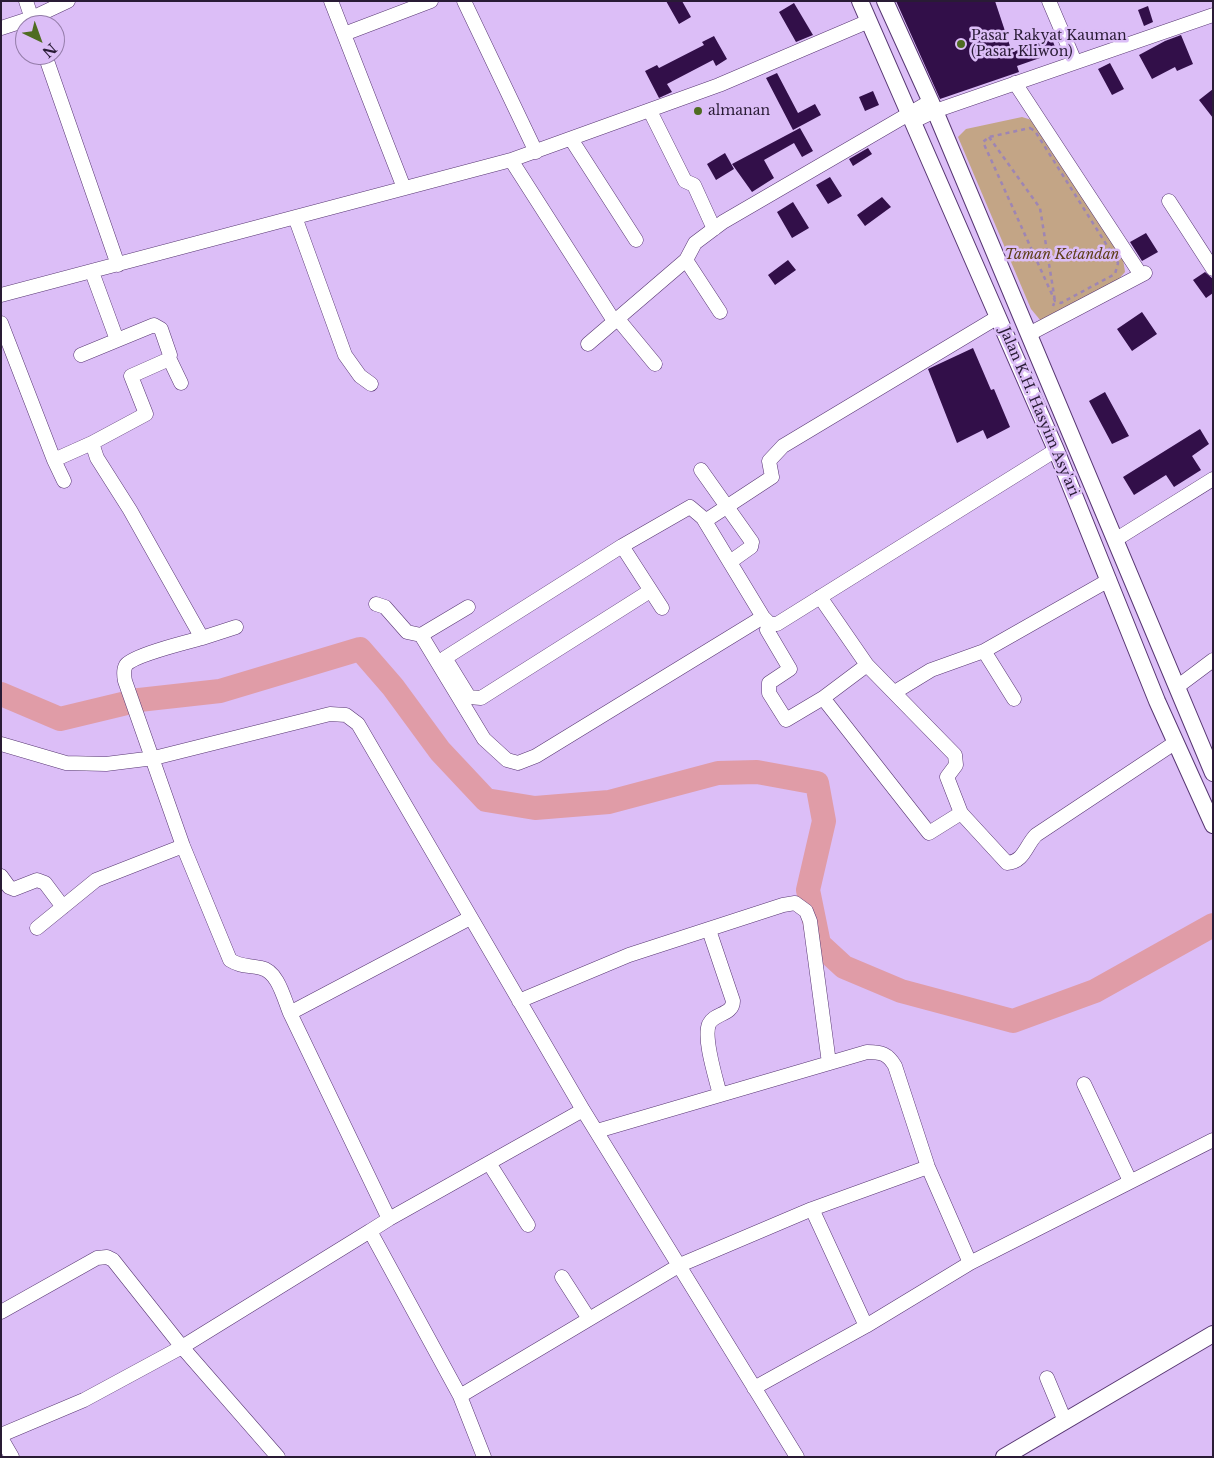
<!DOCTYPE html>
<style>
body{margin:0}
#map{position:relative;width:1214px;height:1458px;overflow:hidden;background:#dcbef7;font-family:"Libre Baskerville",serif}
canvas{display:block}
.frame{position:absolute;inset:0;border:2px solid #291b35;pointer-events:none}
.north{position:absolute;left:15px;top:15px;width:50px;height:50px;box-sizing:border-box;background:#dcbef7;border:1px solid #947da9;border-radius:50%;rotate:138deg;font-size:14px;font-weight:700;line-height:20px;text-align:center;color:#291b35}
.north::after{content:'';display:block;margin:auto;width:18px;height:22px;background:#4f6c21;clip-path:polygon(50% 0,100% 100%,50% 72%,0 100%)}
</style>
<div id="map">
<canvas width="1214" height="1458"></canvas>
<div class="frame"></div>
<div class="north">N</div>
</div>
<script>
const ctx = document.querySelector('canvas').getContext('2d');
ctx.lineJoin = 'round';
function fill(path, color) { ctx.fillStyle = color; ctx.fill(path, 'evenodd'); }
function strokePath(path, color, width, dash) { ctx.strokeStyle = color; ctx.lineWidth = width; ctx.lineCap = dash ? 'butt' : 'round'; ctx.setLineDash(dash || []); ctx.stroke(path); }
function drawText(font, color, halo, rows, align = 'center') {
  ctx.font = font + ' "Libre Baskerville",serif'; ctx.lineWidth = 5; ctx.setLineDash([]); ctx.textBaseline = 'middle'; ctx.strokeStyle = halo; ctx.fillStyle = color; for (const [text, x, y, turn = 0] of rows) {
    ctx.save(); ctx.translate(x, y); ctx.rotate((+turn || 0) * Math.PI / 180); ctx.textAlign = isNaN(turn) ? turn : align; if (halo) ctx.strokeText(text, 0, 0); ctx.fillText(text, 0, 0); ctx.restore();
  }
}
fill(new Path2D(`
 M1022,117L1035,121L1123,259L1125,272L1116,282L1041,321L1031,309L958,137L966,129Z`), '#c3a586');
strokePath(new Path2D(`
 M1,694L60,719L139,700L220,691L360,649L393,687L440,751L486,800L535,808L609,802L718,773L757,772L817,783L824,821L808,890L819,944L844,967L901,991L1013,1021L1095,991L1213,925`), '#e09ca7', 24);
fill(new Path2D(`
 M666,1H682L691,17L679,24Z
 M896,1H995L1012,52L1052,39L1057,52L1017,66L1019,72L940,99Z
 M794,3L813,35L796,42L779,12Z
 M1148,6L1153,22L1144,26L1138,10Z
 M1181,35L1193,64L1177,71L1175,67L1152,79L1139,55L1165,41Z
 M714,36L727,59L716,66L713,60L667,84L672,92L659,98L645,71L657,65L659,68L704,45L702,42Z
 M1110,63L1124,89L1112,95L1098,69Z
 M777,73L798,113L815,104L821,115L793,130L766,78Z
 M1213,89V118L1199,100Z
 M873,91L879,105L865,111L859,97Z
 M800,128L813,151L802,157L794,143L764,160L774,178L752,192L732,164Z
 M868,148L872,154L853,166L849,159Z
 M725,153L734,169L716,180L707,164Z
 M830,177L842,196L828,204L816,185Z
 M882,197L891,207L865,226L857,215Z
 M793,202L809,228L792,238L777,212Z
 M1146,233L1158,252L1142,261L1130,242Z
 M788,260L796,270L775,285L768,275Z
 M1205,272L1213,279V293L1206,298L1193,280Z
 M1142,312L1157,334L1132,351L1117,329Z
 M973,348L991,390L994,389L1010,427L987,439L983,430L957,443L928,369Z
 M1105,392L1129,436L1112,444L1089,401Z
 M1200,429L1209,444L1192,456L1201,470L1174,487L1166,475L1134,495L1123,477Z`), '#320f49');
const minor = new Path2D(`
 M26,1L34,25
 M331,1L404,188
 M464,1L536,152
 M1049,1L1075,62
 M1,28L32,18L68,1
 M344,34L431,1
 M45,55L118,265
 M1015,83L1141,275
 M650,111L685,181L694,185L714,229
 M914,121L935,111L1213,15
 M571,139L636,240
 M511,160L614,321
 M1169,201L1213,269
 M295,217L345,355L360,376L371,384
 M686,260L720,312
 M92,272L117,340
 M1,295L511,160L719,85L869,21
 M617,318L655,364
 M1,323L54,460L92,443L97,458L130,510L202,638C187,642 134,655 126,665C123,670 124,676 125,681L183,846L230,960C241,967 248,965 261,968C278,971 284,999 290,1013L389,1219L370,1231
 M1029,334L1145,273
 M588,344L686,260L695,243L723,222L931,101
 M81,355L154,325L161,329L170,355L167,360L131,376L146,414L92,443
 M169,358L181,383
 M54,460L64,481
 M701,470L752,542L751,547L730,562
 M705,521L772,477L769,461L783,446L998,317
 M1115,540L1213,479
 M622,546L662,608
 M650,591L481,698L469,697L445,658L622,546L690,507L703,518L763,617
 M820,597L867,665L823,698
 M376,604L385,607L407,632L421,635L484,739L507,760L518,763L536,756L763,617L770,624H777L1056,450
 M770,624L767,630L790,669L769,683V693L786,720L823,698L929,833L961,813
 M421,635L468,607
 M202,638L236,627
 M867,665L955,755L956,765L947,777L961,813L1007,863C1024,862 1026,845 1036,835L1176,742
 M1177,687L1213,660
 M895,692L931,670L984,651
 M1014,699L984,651L1109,580
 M1,744L66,763L106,764L154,758L330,714L346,715L358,724L583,1110L797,1457
 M1,876L9,887L14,889L37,880L45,883L63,907
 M37,928L96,880L183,846
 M709,930L733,1001C733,1015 714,1013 709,1024C703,1039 716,1078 720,1095
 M519,1001L629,955L783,905L795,903L806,911L810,921L829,1063
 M290,1013L470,918
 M1084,1084L1130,1181
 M597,1131L867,1052C882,1052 888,1054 895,1066L928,1167L970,1263
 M489,1163L528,1225
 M812,1209L866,1326
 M389,1219L583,1110
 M562,1277L589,1319
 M1,1312L97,1258L107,1257L113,1260L182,1347L278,1457
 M1047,1378L1065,1421
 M754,1388L866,1326L970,1263L1213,1140
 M460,1396L680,1265L812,1209L928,1167
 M1,1435L84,1400L182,1347L370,1231L460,1396L484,1457
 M1,1438L12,1457`);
const major = new Path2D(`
 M860,1L1056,450L1157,701L1213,825
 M885,1L935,111L1213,773
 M1004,1457L1213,1334`);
strokePath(minor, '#573672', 15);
strokePath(major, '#573672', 18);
strokePath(new Path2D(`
 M1030,128L1035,131L1118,263L1115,274L1061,303L1055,301L983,142L989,137Z
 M989,137L1040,208L1055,301L1053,306`), '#9e85b4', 2.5, [4, 4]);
strokePath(minor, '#fff', 14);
strokePath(major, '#fff', 16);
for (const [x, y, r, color] of [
 [961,44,5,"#4f6c21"],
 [698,111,5,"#4f6c21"]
]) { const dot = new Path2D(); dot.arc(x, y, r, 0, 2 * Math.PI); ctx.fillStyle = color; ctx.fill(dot); strokePath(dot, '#dcbef7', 2); }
drawText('14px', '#291b35', '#dcbef7', [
 ["Pasar Rakyat Kauman",971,36],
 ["(Pasar Kliwon)",971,52],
 ["almanan",708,111]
], 'left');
drawText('italic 14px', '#5d3e18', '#dcbef7', [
 ["Taman Ketandan",1062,255]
]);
drawText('14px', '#291b35', '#dcbef7', [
 ["Jalan K.H. Hasyim Asy'ari",1039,412,67]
]);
</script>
